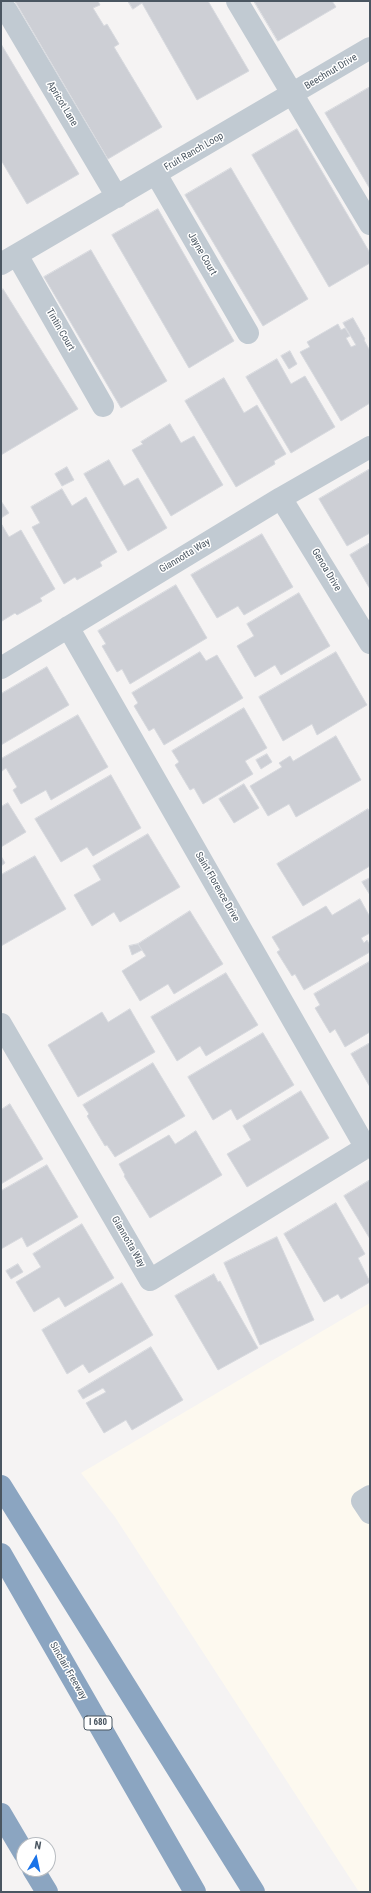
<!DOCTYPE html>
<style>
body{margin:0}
#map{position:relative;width:371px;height:1893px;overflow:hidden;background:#f5f3f3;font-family:"Roboto Condensed",sans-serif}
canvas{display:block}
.frame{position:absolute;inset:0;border:2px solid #4a5661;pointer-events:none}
.north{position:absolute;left:16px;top:1837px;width:40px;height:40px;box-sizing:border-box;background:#fff;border:1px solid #b7bbc0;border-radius:50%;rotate:9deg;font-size:11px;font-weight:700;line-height:16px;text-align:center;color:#4a5661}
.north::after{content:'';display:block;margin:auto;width:14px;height:18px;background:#1a73e8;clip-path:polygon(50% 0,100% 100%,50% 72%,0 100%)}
</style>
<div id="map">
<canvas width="371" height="1893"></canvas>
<div class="frame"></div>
<div class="north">N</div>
</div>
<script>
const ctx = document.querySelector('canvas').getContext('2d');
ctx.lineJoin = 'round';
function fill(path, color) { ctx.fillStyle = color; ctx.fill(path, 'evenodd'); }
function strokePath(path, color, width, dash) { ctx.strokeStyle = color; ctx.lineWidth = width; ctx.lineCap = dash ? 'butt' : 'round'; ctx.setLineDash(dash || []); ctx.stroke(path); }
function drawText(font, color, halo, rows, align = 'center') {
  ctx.font = font + ' "Roboto Condensed",sans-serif'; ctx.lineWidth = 3; ctx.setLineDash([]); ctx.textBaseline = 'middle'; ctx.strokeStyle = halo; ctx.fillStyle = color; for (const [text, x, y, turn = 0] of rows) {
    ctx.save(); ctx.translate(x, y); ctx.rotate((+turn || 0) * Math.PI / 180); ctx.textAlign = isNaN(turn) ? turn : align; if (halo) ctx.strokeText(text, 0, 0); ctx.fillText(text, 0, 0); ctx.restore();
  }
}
fill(new Path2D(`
 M370,1303V1892H359L115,1517L81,1473Z`), '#fdf9ef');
const building = new Path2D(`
 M15,1H98L100,5L93,8L104,26L107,24L119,44L114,47L162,127L108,159Z
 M128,1H208L249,71L197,100L142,3L133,9Z
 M254,1H332L336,7L278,41Z
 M1,44L79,174L27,204L1,160Z
 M370,87V189L325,113Z
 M297,129L370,253V263L329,287L252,155Z
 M231,168L308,299L263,326L185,195Z
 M158,209L234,341L189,368L112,235Z
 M91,250L167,381L121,408L44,277Z
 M3,289L78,409L1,455V291Z
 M353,318L365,339L364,340L370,351V403L341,421L300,352L310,347L307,342L338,324L341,330L345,328L350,336L346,338L351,347L356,345L343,323Z
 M290,351L297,364L289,369L281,356Z
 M277,359L291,384L305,376L335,427L291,453L246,377Z
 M224,378L244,413L257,405L286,454L274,461L275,464L236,487L185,401Z
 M170,424L181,443L194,436L223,485L171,516L132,450L143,444L141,442Z
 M109,460L124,486L138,478L167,528L128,551L84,474Z
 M67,467L74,480L62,486L55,474Z
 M370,469V533L347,546L319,499Z
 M62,489L72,506L86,497L117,552L100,562L102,566L77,580L75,577L64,584L32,527L40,523L31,507Z
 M1,501L9,513L1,518Z
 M2,525L9,537L21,530L55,589L40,598L42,601L17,615L15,613L2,621Z
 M262,534L293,587L244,615L238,606L217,618L191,575Z
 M370,543V589L350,555Z
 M176,585L207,638L130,684L122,669L117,672L102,646L106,644L98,631Z
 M299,593L330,646L281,675L275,665L255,677L237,646L254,636L247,624Z
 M200,652L206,661L217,655L243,698L164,745L154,728L149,731L134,706L138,703L132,693Z
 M336,652L367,705L317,735L312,724L283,741L259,697Z
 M47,667L69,705L1,745V694Z
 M244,708L267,748L245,761L253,774L203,804L194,788L190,790L175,765L179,762L172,751Z
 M78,715L108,767L51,800L46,790L21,804L13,790L17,787L6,768L2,771L1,769V759Z
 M336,736L361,780L296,817L289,804L268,816L250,786L282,767L279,763L290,756L293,761Z
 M267,754L272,762L261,769L256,760Z
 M111,775L141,828L93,856L87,847L61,862L35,819Z
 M244,784L259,808L234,823L219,799Z
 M8,803L26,832L1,847V807Z
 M368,809L370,812V866L303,906L277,864Z
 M148,834L180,887L120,922L114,912L92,926L74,895L101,880L93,866Z
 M1,856L5,863L1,866Z
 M35,856L66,909L1,946V875Z
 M370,878V895L362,882Z
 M360,899L370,917V933L361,938L364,943L367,940L370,945V952L304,990L295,974L292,976L277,952L280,950L272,937L326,906L332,915Z
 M190,911L223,964L174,994L168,984L140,1001L122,971L146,956L138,944Z
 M138,944L142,950L132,955L129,946Z
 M369,962L370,965V1032L345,1047L335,1029L330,1033L315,1008L320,1005L314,994Z
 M226,973L258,1025L206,1056L200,1046L177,1061L151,1017Z
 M130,1009L155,1052L78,1097L48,1045L102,1012L108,1022Z
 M263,1033L294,1085L237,1120L231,1109L213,1120L188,1077Z
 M370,1043V1087L351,1054Z
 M153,1063L185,1116L115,1157L107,1145L105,1146L87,1116L89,1114L83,1105Z
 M301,1091L329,1138L247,1187L227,1154L251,1140L243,1126Z
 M10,1104L43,1159L1,1184V1110Z
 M196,1131L222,1175L150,1218L124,1176L125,1175L119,1164L169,1135L175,1144Z
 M47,1165L78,1217L27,1247L22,1237L1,1249V1191Z
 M370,1180V1239L344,1196Z
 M336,1203L365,1254L358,1258L370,1282L341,1299L338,1294L324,1302L284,1234Z
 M82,1224L114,1278L65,1307L59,1297L34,1312L16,1282L41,1267L33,1254Z
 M277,1237L314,1320L260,1345L224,1263Z
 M18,1264L23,1272L11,1279L6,1271Z
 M214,1274L218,1282L220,1281L258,1348L218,1370L175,1296Z
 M122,1283L153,1335L89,1373L83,1364L67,1374L42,1330Z
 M151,1347L183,1400L132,1430L126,1420L104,1433L86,1403L106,1392L103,1388L83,1399L78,1391Z`);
fill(building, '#cdcfd5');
strokePath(building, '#d7d9de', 1);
strokePath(new Path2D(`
 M237,1L370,224
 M7,11L117,197
 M156,174L248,333
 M17,255L103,406
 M1,264L370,48
 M281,498L370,643
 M68,627L366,1148
 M1,668L281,498L370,447
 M1,1024L150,1280L370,1145
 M370,1496L362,1501L370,1513`), '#c1cad2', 22);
strokePath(new Path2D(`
 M1,1486L254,1892
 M1,1554L195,1892
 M1,1814L24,1853
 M33,1869L47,1892`), '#8ba5c1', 22);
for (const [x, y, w] of [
 [98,1723,28]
]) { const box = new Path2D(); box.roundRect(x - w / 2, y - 7, w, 14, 3); ctx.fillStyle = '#fff'; ctx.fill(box); strokePath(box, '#4a5661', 1); }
drawText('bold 9px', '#4a5661', null, [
 ["I 680",98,1723]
]);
drawText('10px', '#4a5661', '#fff', [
 ["Beechnut Drive",331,72,-31],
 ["Apricot Lane",62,104,59],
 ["Fruit Ranch Loop",194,152,-30],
 ["Jayne Court",202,254,60],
 ["Tintin Court",60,330,60],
 ["Giannotta Way",185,556,-31],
 ["Genoa Drive",326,570,59],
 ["Saint Florence Drive",217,887,60],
 ["Giannotta Way",128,1242,60],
 ["Sinclair Freeway",68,1671,60]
]);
</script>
